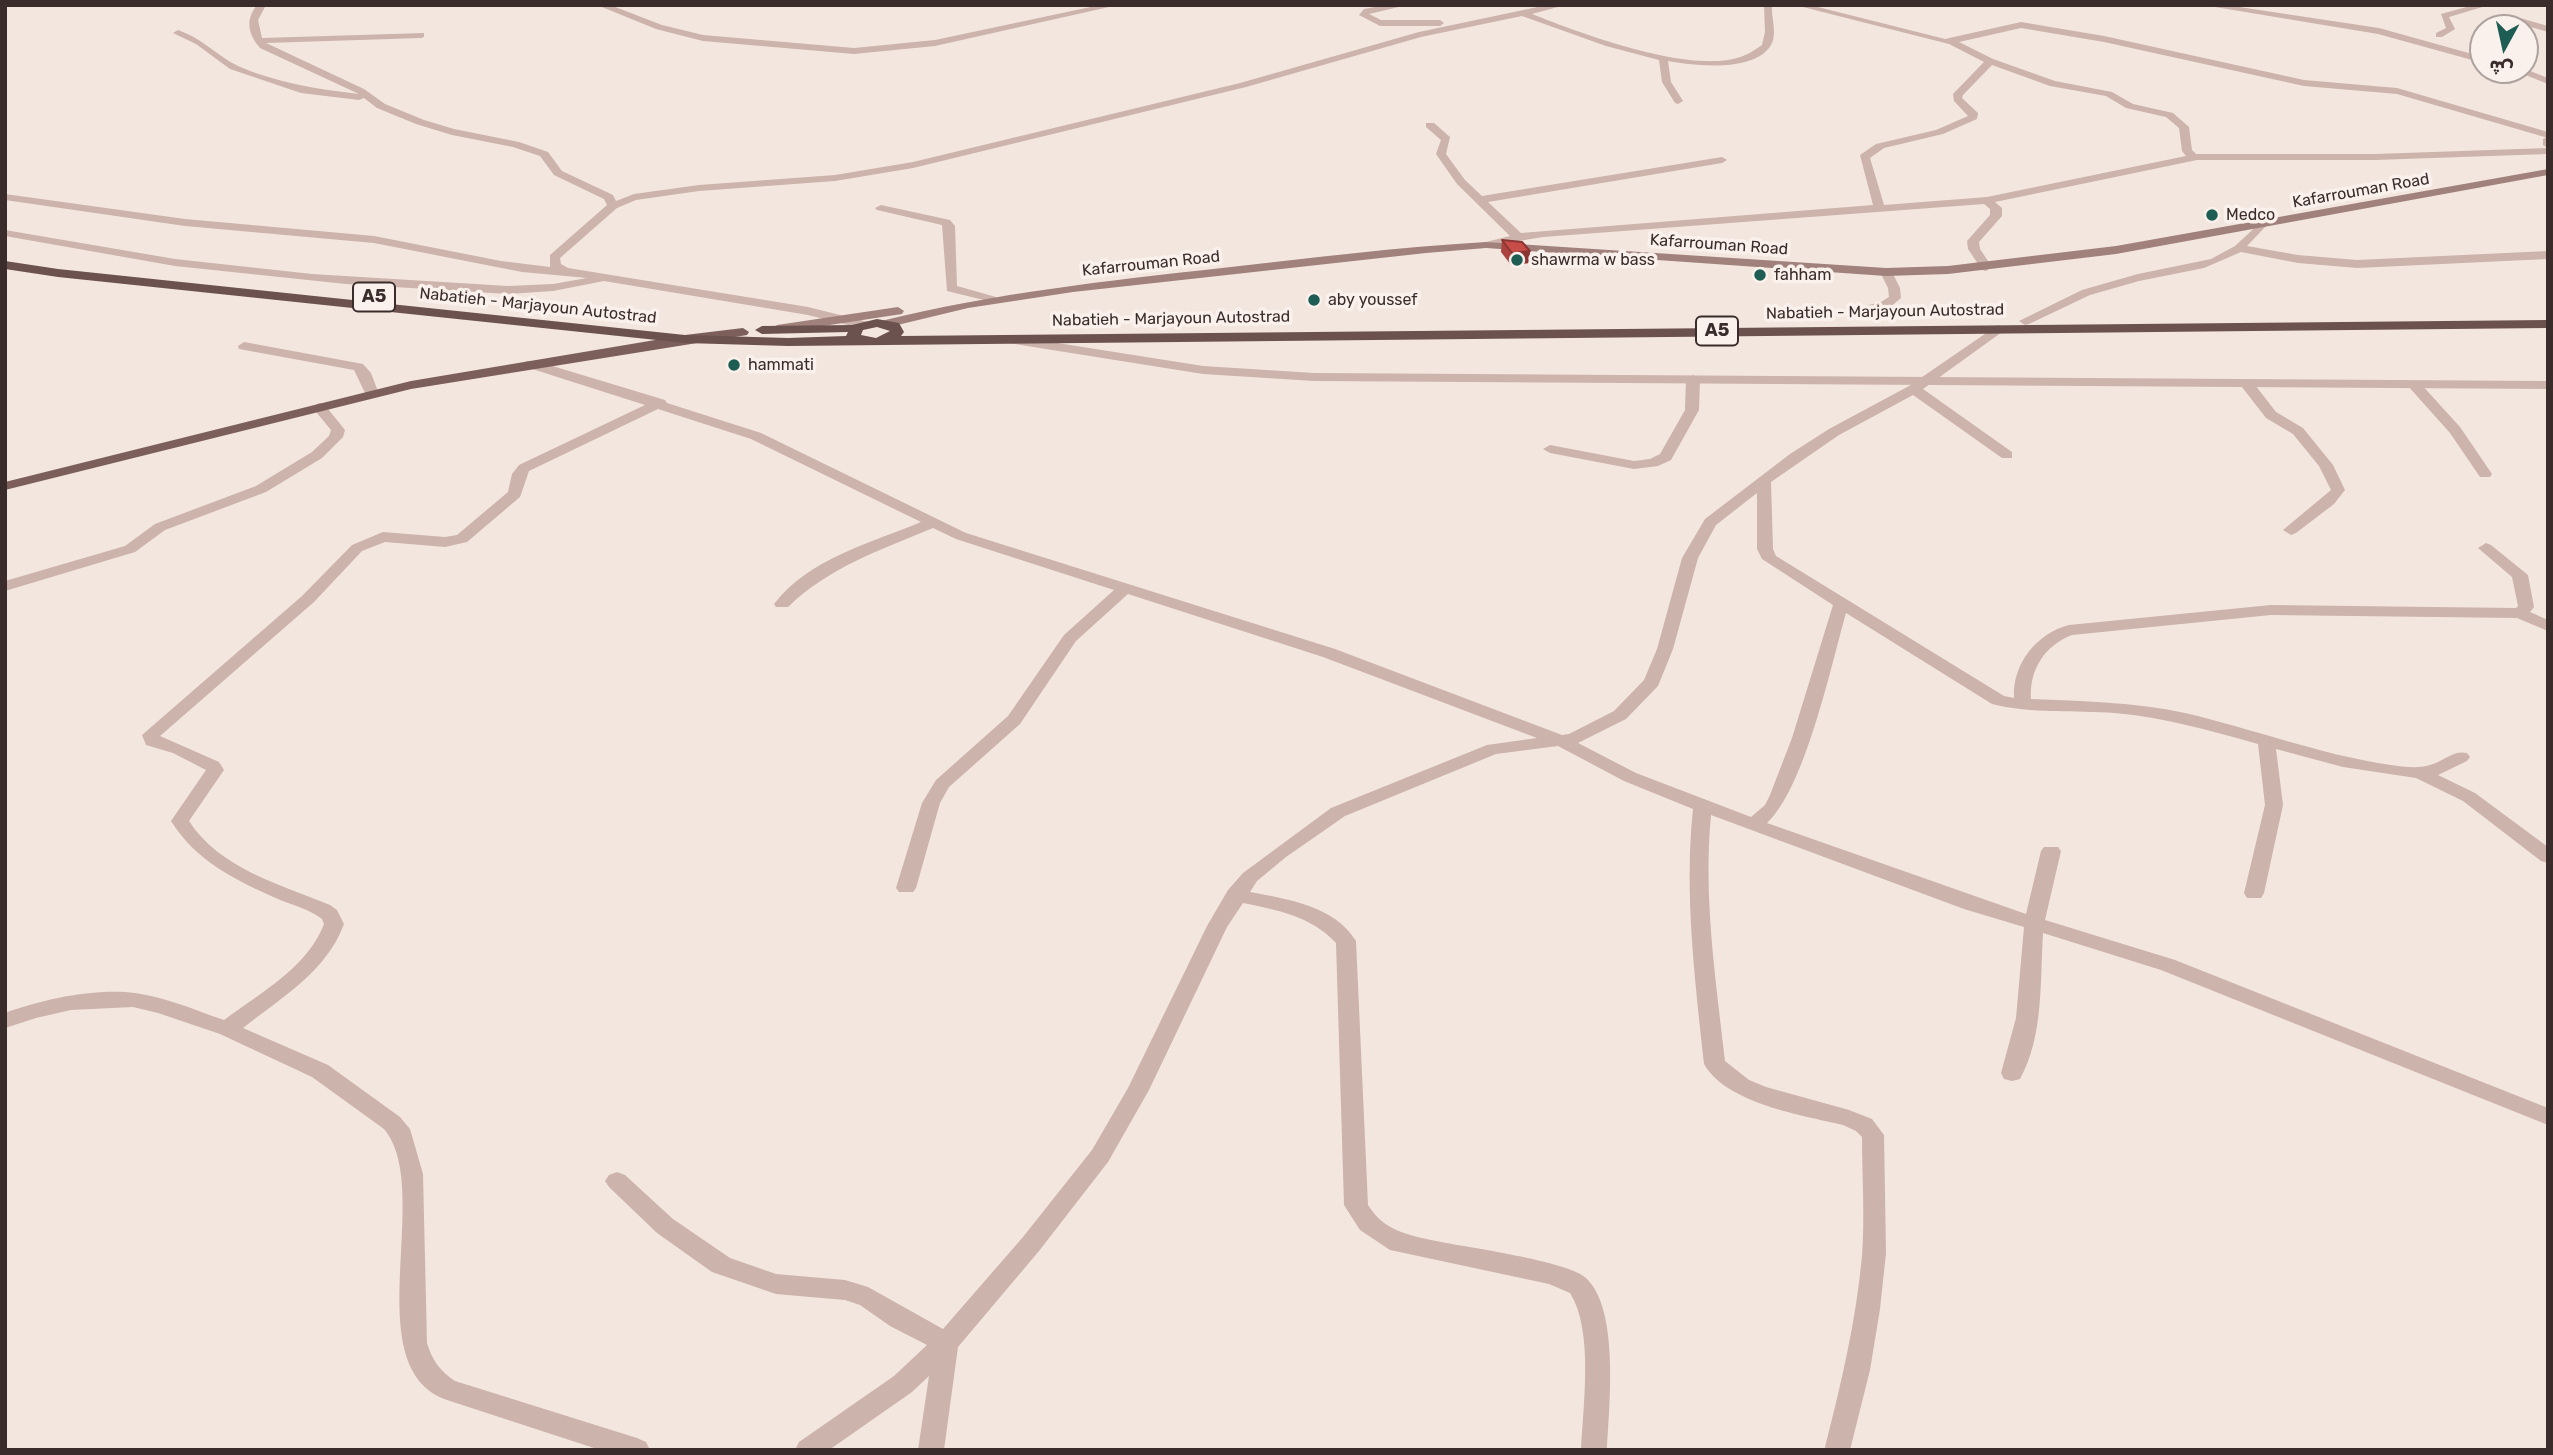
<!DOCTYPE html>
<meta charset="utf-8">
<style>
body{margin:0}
#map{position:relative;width:2553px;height:1455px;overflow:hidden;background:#f3e6df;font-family:Rubik,"Noto Naskh Arabic",sans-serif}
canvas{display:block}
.frame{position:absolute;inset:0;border:7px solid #3a2c2a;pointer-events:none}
.north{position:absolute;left:2469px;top:14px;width:70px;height:70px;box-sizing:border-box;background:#fbf1ec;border:2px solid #aea29e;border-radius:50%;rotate:188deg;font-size:19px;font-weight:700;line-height:28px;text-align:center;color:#3a2c2a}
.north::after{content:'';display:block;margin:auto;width:24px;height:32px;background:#1e5d53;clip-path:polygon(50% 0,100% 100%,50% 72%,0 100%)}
</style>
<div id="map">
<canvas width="2553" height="1455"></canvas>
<div class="frame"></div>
<div class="north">ش</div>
</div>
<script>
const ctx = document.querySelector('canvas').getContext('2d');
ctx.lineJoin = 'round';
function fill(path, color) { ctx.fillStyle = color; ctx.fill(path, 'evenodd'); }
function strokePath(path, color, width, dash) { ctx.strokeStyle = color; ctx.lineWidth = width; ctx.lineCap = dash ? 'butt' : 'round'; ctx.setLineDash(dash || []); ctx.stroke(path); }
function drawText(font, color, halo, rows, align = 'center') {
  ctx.font = font + ' Rubik,sans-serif'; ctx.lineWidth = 7; ctx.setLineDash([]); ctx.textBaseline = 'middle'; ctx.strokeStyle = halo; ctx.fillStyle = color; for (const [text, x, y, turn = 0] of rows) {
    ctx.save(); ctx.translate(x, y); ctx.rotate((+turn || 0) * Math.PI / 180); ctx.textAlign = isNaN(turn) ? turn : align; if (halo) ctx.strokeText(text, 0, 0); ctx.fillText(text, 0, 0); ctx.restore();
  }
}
fill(new Path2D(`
 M257,5H266L258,20L262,38L424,33V37L421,38L266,43L364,89L385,104L424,120L454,129L519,142L548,152L562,171L613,195L616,201L634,194L699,185L835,175L913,162L1240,83L1419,32L1547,5H1565L1532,14C1580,33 1693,76 1743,56C1749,54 1756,49 1762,45L1765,32L1764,5H1772C1771,17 1777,32 1772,43C1758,73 1694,66 1668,61L1671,82L1683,101L1678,104L1675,103L1662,82L1659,60L1606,46L1522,16L1421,37L1246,87L913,168L835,181L699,191L636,200L617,208L560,258L561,264L568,268L808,307L868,322L870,325L864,329L808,315L604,281L553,291L508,294L346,284L175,266L5,236V230L175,259L312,274L508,286L553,284L587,278L522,272L374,243L185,226L5,200V194L185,219L374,236L501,261L550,267V255L607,205L604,199L554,175L540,156L513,147L452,135L416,124L377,108L364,98L359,100L301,93L230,69L196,44L173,33L178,30C202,38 217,56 238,66C277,83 317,89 359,94L260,48C248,34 245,20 257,5Z
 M597,5H610L662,25L703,35L854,48L935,40L1100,5H1118L935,46L854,54L703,41L656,29Z
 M1386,5H1407L1369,14L1381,20H1440L1444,23L1440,26H1380L1359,15L1364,9Z
 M1795,5H1810L1945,39L2021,22L2104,36L2304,80L2397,88L2548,132V138L2397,94L2304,86L2104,42L2021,28L1959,42L1993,59L2055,81L2112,92L2133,104L2173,113L2189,127L2192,150L2196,154H2375L2548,148V154L2375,160H2197L1995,202L2002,208V216L1979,242L1980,249L1992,267L1986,271L1982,270L1968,249L1967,241L1990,215V209L1984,204L1543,237L1482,247V243L1510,236L1457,184L1436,154L1441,140L1426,127V123H1434L1450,137L1446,154L1465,180L1482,196L1722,157L1727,160L1722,163L1488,202L1521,233L1873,205L1860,155L1876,144L1936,130L1968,116L1954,101L1953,94L1984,62L1949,44ZM1992,65L2050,86L2106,96L2126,108L2166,117L2179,128L2182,151L2186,156L1987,197L1884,205L1870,158L1884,148L1943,134L1977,119L1978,113L1962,98L1963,95Z
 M2203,5H2226L2379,28L2483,57V63L2378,34Z
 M2474,5H2489L2449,17L2455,29L2442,37H2436V33L2446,28L2441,14Z
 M2513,16L2548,26V32L2510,21L2509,19Z
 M2525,69L2548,78V84L2513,70Z
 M881,205L950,220L955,226L957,286L996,297V303L947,291L942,225L877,210L875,208Z
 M2262,221L2268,224L2247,246L2298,255L2357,260L2548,251V259L2357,268L2298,263L2241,252L2204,268L2139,281L2090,295L2029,324L2025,325L2019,321L2082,290L2138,274L2211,259L2235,246Z
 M1882,269L1892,272L1900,288L1901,298L1889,308L1857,314V308L1881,302L1889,297L1888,288L1880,272Z
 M1998,325L2002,326V332L1923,389L2012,452V458H2002L1913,395L1839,435L1771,482L1773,549L1776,556L2004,696L2014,698C2012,664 2037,633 2069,625L2271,605L2516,608L2518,606L2512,577L2478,548L2486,543L2491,545L2528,575L2534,607L2530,612L2548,620V631L2517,618L2271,615L2072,635C2045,645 2029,670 2031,699C2082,701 2134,702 2185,713C2254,729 2321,755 2391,765C2404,767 2420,769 2433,764C2445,760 2454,750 2467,753L2470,757L2467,761L2438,775L2475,793L2548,847V863L2541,861L2463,801L2416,778L2343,767L2276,749L2283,805L2264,893L2261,898H2247L2244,893L2265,805L2258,744C2211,731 2164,717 2115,713C2075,710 2032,714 1992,704L1846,613C1831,666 1805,788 1767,823L2026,914L2041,851L2044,847H2058L2061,851L2045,920L2175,960L2548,1108V1125L2161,970L2043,933C2040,980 2044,1036 2020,1079L2012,1081L2004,1079L2001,1073L2016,1018L2024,927L1964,909L1711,815C1703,896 1716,981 1725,1061L1749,1080L1766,1087L1849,1110L1872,1119L1884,1135L1886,1253L1880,1309L1870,1370L1850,1450H1826L1825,1447C1841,1384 1856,1321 1862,1256C1865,1217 1862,1176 1862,1137L1856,1131L1843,1125C1802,1115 1727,1104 1704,1064C1695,980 1684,893 1693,809L1624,781L1558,746L1496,754L1345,816L1286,857L1257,881L1250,892C1287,899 1335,906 1356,941L1368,1205C1384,1231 1408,1235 1436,1241C1465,1247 1568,1261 1586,1278C1620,1310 1609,1407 1607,1450H1581C1583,1406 1594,1331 1570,1293L1549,1284L1390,1250L1360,1230L1344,1205L1336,943C1311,916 1277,910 1243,903L1227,927L1149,1090L1108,1162L1039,1251L958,1347L944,1450H918L929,1376L912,1392L829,1450H795L799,1442L894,1376L927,1345L890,1326L860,1305L845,1300L776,1294L712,1272L657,1233L609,1187L605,1181L609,1175L617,1172L625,1175L673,1219L730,1258L776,1274L845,1280L868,1287L943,1329L1023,1237L1092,1150L1128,1088L1207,926L1228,890L1243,873L1331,808L1487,745L1537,738L1323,657L1128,594L1076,641L1020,724L949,787L940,803L916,888L913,892H899L896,888L922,803L936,780L1008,716L1064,635L1114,590L956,539L933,528C881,550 829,567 788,607H776L774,604C808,559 871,543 921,522L751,439L658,409L529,471L520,497L467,542L445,547L385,542L362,551L314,602L160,736L219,762L224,770L189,821C219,868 281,885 330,905L337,910L344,924C327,971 281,998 243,1028L328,1065L400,1117L410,1129L423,1174L427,1343C432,1360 440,1371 455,1381L637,1438L646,1442L650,1450H600L447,1400C355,1367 435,1190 384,1129L312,1077L220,1034L158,1013L133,1007L71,1010L36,1018L5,1028V1013C43,999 95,988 135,993C165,997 195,1010 224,1020C260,993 308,967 324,924L322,919C309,909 292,905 278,899C235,880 196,861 171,821L206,770L173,753L146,745L142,735L302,596L352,545L383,532L445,537L457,535L508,492L512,474L519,465L645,405L526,367V361H536L665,400L667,403L761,433L966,533L1335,649L1562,735L1569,734L1614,711L1644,680L1657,649L1682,558L1705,519L1790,454L1829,429L1909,386ZM1757,493V549L1762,559L1833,605L1792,738L1770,795L1765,805L1751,817L1636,773L1578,743L1626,719L1658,686L1673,649L1698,558L1716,525Z
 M244,342L363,364L371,373L379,394L377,397H367L354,370L239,349L238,346Z
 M1693,375L1700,379L1699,410L1671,460L1658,466L1634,469L1550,453L1543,449L1550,445L1634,461L1650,459L1660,454L1685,410L1686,379Z
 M2247,380L2252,381L2276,412L2303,428L2333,465L2345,490L2334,504L2296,533L2291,535L2283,530L2331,490L2319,466L2293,434L2266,418L2242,387L2240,384Z
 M2415,382L2420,383L2460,427L2492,474L2490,477H2480L2450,433L2408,386Z
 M319,403L324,404L345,430L343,437L322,458L266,492L165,530L135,552L5,591V581L125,546L155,524L256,486L312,452L329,436L331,430L312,407Z`), '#ccb3ab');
fill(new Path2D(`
 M2548,136V148L2543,145V139Z
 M1007,335L1203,366L1314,373L2548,381V389L1314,381L1203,374L1002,342L1001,339Z`), '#ccb3ab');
fill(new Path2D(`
 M2548,169V175L2116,254L1948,274L1886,276L1486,248L1426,253L1073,292L968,308L885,328L879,324L881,321C995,293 1105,281 1222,268C1310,258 1398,247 1486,242L1886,268L1948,266L2116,246Z
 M898,307L904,311L902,314L777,333L771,329L777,325Z`), '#a0817c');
fill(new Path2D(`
 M743,328L749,332L747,335L411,389L5,490V482L411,381L685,335Z`), '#7c5f5b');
fill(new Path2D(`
 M5,261L58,269L685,335L788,338L846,336L848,332L762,334L755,330L762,326L852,325L877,319L899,323L904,332L901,336L2548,320V328L788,346L685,343L58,277L5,269ZM877,327L890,331L876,338L861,335L863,330Z`), '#6c524e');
fill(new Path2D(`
 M1502,240L1530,251L1529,263L1511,265L1501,252Z`), '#ac423f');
fill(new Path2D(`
 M1530,251L1529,263L1511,265L1512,253Z`), '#8c3633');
const building = new Path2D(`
 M1502,240L1522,242L1530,251L1512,253Z`);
fill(building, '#c84d49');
strokePath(building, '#8c3633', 2);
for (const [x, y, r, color] of [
 [2212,215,7,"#1e5d53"],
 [1517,260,7,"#1e5d53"],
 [1760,275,7,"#1e5d53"],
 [1314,300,7,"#1e5d53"],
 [734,365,7,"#1e5d53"]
]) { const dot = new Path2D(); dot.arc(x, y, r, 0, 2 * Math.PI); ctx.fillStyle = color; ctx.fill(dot); strokePath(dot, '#fbf1ec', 2.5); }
drawText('16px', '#3a2c2a', '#fbf1ec', [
 ["Kafarrouman Road",2361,191,-10],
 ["Kafarrouman Road",1719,245,4],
 ["Kafarrouman Road",1151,264,-6],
 ["Nabatieh - Marjayoun Autostrad",538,306,6],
 ["Nabatieh - Marjayoun Autostrad",1885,312,-1],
 ["Nabatieh - Marjayoun Autostrad",1171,319,-1]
]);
drawText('16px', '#3a2c2a', '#fbf1ec', [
 ["Medco",2226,215],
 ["shawrma w bass",1531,260],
 ["fahham",1774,275],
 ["aby youssef",1328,300],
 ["hammati",748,365]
], 'left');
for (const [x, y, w] of [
 [374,297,42],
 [1717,331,42]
]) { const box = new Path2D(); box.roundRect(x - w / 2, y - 14.5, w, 29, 5); ctx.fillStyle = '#fbf1ec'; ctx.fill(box); strokePath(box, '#3a2c2a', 2); }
drawText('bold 18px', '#3a2c2a', null, [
 ["A5",374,297],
 ["A5",1717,331]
]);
</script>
